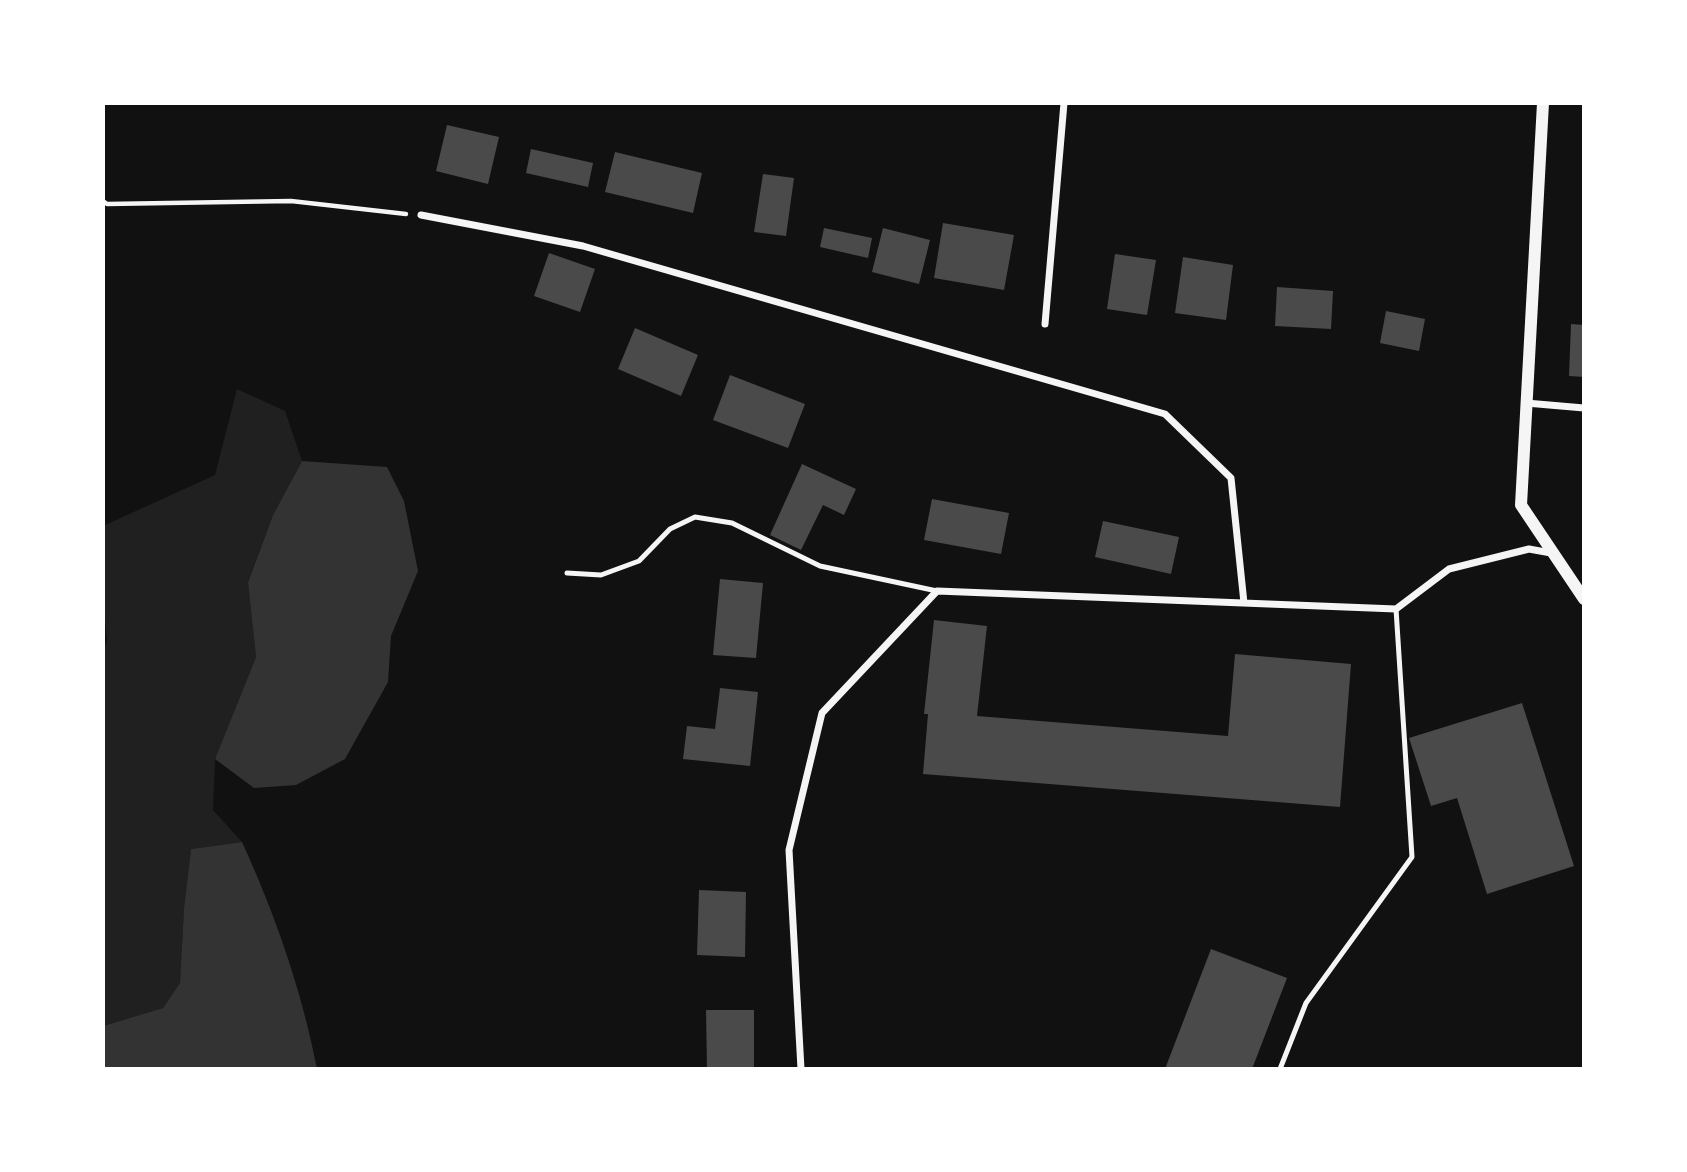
<!DOCTYPE html>
<style>
body{margin:0}
#map{position:relative;width:1687px;height:1172px;overflow:hidden;background:#111;font-family:"Roboto Serif",serif}
canvas{display:block}
.frame{position:absolute;inset:0;border:105px solid #fff;pointer-events:none}
</style>
<div id="map">
<canvas width="1687" height="1172"></canvas>
<div class="frame"></div>
</div>
<script>
const ctx = document.querySelector('canvas').getContext('2d');
ctx.lineJoin = 'round';
function fill(path, color) { ctx.fillStyle = color; ctx.fill(path, 'evenodd'); }
function strokePath(path, color, width, dash) { ctx.strokeStyle = color; ctx.lineWidth = width; ctx.lineCap = dash ? 'butt' : 'round'; ctx.setLineDash(dash || []); ctx.stroke(path); }
fill(new Path2D(`
 M237,389L285,411L302,461L273,515L248,581L256,657L215,759L213,810L242,842L191,849L184,908L180,983L163,1008L103,1026V654L107,640L103,604V526L215,475Z`), '#202020');
fill(new Path2D(`
 M302,461L387,467L404,501L418,571L391,636L388,682L345,759L296,785L254,788L215,759L256,657L248,582L273,515Z
 M242,842C275,914 302,991 317,1069H103V1026L163,1008L180,983L184,908L191,849Z`), '#333');
fill(new Path2D(`
 M447,125L499,137L488,184L436,171Z
 M531,149L593,163L588,187L526,173Z
 M615,152L702,173L693,213L605,192Z
 M763,174L794,178L786,236L754,232Z
 M943,223L1014,235L1004,290L934,278Z
 M824,228L872,238L868,258L820,247Z
 M883,228L930,240L919,284L872,272Z
 M549,253L595,269L580,312L534,296Z
 M1115,254L1156,260L1147,315L1107,309Z
 M1183,257L1233,265L1226,320L1175,313Z
 M1277,287L1333,291L1331,329L1275,326Z
 M1386,311L1425,319L1419,351L1380,343Z
 M1571,324L1584,325V377L1569,376Z
 M635,328L698,355L681,396L618,369Z
 M730,375L805,404L788,448L713,420Z
 M802,464L856,489L844,515L823,505L801,550L770,535Z
 M932,499L1009,513L1001,554L924,540Z
 M1103,521L1179,537L1171,574L1095,557Z
 M720,579L763,583L756,658L713,655Z
 M934,620L987,626L977,716L1228,736L1235,654L1351,664L1340,807L923,774L928,714H924Z
 M720,688L758,692L750,766L683,759L687,726L715,729Z
 M1522,703L1574,866L1487,894L1457,798L1431,806L1409,738Z
 M699,890L746,892L745,957L697,955Z
 M1211,949L1287,978L1252,1069H1165Z
 M706,1010H754V1069H707Z`), '#4a4a4a');
strokePath(new Path2D(`
 M103,201L107,204L291,201L406,214`), '#f5f5f5', 4.5);
strokePath(new Path2D(`
 M567,573L601,575L639,561L670,529L695,517L732,523L820,566L937,591
 M1280,1069L1306,1003L1412,857L1396,609`), '#f5f5f5', 5);
strokePath(new Path2D(`
 M421,215L583,246L1165,414L1231,478L1244,603
 M1045,324L1064,103
 M1526,403L1584,408
 M801,1069L789,850L822,713L937,591L1396,609L1449,569L1529,549L1551,553`), '#f5f5f5', 7);
strokePath(new Path2D(`
 M1543,103L1521,505L1584,599`), '#f5f5f5', 12);
</script>
